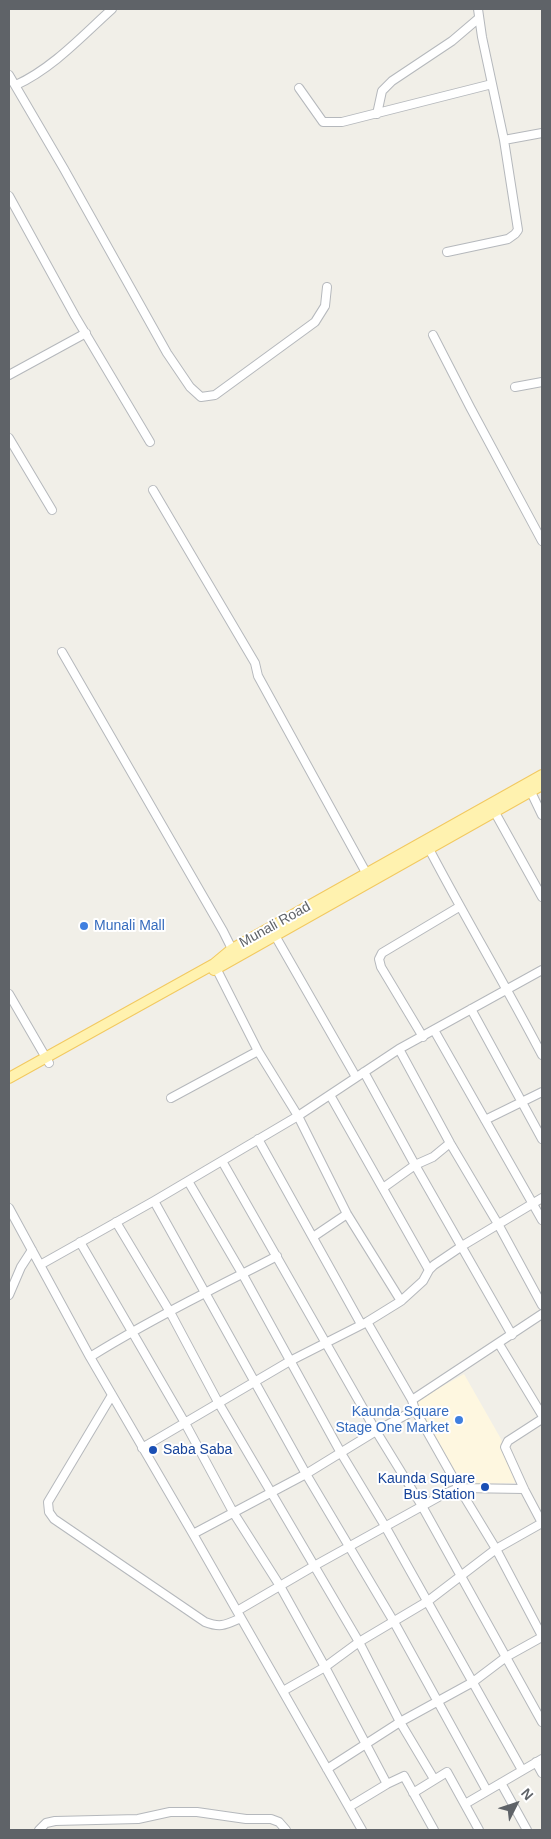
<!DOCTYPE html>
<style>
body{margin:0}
#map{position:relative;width:551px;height:1839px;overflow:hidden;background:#f1efe8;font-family:Helvetica,sans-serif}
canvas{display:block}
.frame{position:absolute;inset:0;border:10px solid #5f6368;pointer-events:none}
.north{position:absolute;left:491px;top:1779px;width:50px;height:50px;-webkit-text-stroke:4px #fff;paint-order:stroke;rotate:49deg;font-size:14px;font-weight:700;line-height:20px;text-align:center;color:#5f6368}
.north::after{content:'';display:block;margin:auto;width:18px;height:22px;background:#5f6368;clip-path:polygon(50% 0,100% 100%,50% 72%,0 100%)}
</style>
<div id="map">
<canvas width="551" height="1839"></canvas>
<div class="frame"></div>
<div class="north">N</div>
</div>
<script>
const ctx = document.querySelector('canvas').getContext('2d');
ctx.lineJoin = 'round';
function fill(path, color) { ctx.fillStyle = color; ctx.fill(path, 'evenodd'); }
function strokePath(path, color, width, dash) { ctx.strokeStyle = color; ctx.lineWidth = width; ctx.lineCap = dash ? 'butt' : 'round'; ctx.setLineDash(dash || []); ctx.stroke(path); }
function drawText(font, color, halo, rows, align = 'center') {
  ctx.font = font + ' Helvetica,sans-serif'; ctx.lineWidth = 4; ctx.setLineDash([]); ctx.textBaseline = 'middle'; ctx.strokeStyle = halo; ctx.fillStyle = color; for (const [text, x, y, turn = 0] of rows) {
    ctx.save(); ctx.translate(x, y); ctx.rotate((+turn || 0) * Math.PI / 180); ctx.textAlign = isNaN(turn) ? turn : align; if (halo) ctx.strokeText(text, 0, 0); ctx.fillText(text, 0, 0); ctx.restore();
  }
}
fill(new Path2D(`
 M464,1374L501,1439L515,1483L462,1484L416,1401Z`), '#fef7e0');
const minor = new Path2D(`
 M478,9L482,37L504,140L542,133
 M9,75L64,169L167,353L190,387L201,397L215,395L315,322L325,306L327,287
 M16,85C53,68 82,36 112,9
 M299,88L323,122H342L492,84
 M377,114L382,91L392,81L452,41L479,18
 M9,196L75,316L150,442
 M447,252L508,239L515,234L518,230L504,140
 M433,335L470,407L542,541
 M9,375L86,333
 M515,387L542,382
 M9,438L52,510
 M153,490L255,663L258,676L369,878
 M62,652L223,931L232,949
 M531,792L542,815
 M493,809L542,897
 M427,845C464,916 505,984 542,1055
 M273,932L356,1077
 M214,964L258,1051L298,1116L347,1214L401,1301
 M9,994L49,1063
 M471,1009L542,1139
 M434,1030L542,1220
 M423,1037L381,967L379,959L382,953L459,907
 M399,1049L450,1143L498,1224L542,1305
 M364,1072L415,1165L512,1335
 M330,1095L429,1270
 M171,1098L258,1051
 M485,1120L542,1092
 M258,1139L361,1324
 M222,1161L376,1431L422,1506L542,1722
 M188,1181L243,1275L341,1453L385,1526L522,1770
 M383,1188L415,1165L433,1157L450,1143
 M154,1201L306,1474L394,1622L487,1791
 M9,1208L90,1357L193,1534L362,1830
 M116,1222L170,1312L218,1402L359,1642L400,1722L434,1779
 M313,1237L347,1214
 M80,1242L185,1423L233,1512L280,1586L325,1667L387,1784
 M40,1265L154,1201L298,1116L399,1049L542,970
 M9,1295L21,1267L32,1250
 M367,1322L412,1400L415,1410L459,1488L496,1549L542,1636
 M499,1344L542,1415
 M90,1357C127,1334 166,1313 205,1293C229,1280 253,1269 277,1256
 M112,1395L48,1502L49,1512L54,1519L205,1622C221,1628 225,1625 241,1618
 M412,1400L542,1314
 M542,1419L508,1441L505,1447L524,1489L542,1523
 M142,1448L290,1361L367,1322L401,1301L423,1281L429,1270L434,1265L462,1246L542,1198
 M193,1534L306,1474L376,1431L415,1410
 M237,1611L314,1566L444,1494L459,1488L524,1489
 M283,1691L325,1667L359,1642L428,1601L496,1549L542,1523
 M536,1762L542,1773
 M327,1769L400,1722L473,1682L506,1657L542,1637
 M501,1783L527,1830
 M413,1793L447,1772L479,1830
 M465,1804L542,1759
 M349,1807L387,1784L404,1776L434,1830
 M39,1830L46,1823L55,1821L138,1819L170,1812H197L246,1819H271L279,1822L286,1830`);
const major = new Path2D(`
 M214,970L542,785
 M9,1078L214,964L232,949L542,775`);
strokePath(minor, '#b5b8bc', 10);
strokePath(major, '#f2c960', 12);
strokePath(minor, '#fff', 8);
strokePath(major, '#fff2af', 10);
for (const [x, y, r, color] of [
 [84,926,5,"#3f7fe0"],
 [459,1420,5,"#3f7fe0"],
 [153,1450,5,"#1a4fb4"],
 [485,1487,5,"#1a4fb4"]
]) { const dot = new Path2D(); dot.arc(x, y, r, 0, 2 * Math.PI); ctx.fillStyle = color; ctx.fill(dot); strokePath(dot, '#fff', 2); }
drawText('14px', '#5f6368', '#fff', [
 ["Munali Road",275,925,-29]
]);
drawText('14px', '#366cbe', '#fff', [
 ["Munali Mall",94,926],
 ["Kaunda Square",449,1412,"right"],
 ["Stage One Market",449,1428,"right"]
], 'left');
drawText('14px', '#164399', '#fff', [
 ["Saba Saba",163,1450],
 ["Kaunda Square",475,1479,"right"],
 ["Bus Station",475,1495,"right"]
], 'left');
</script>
